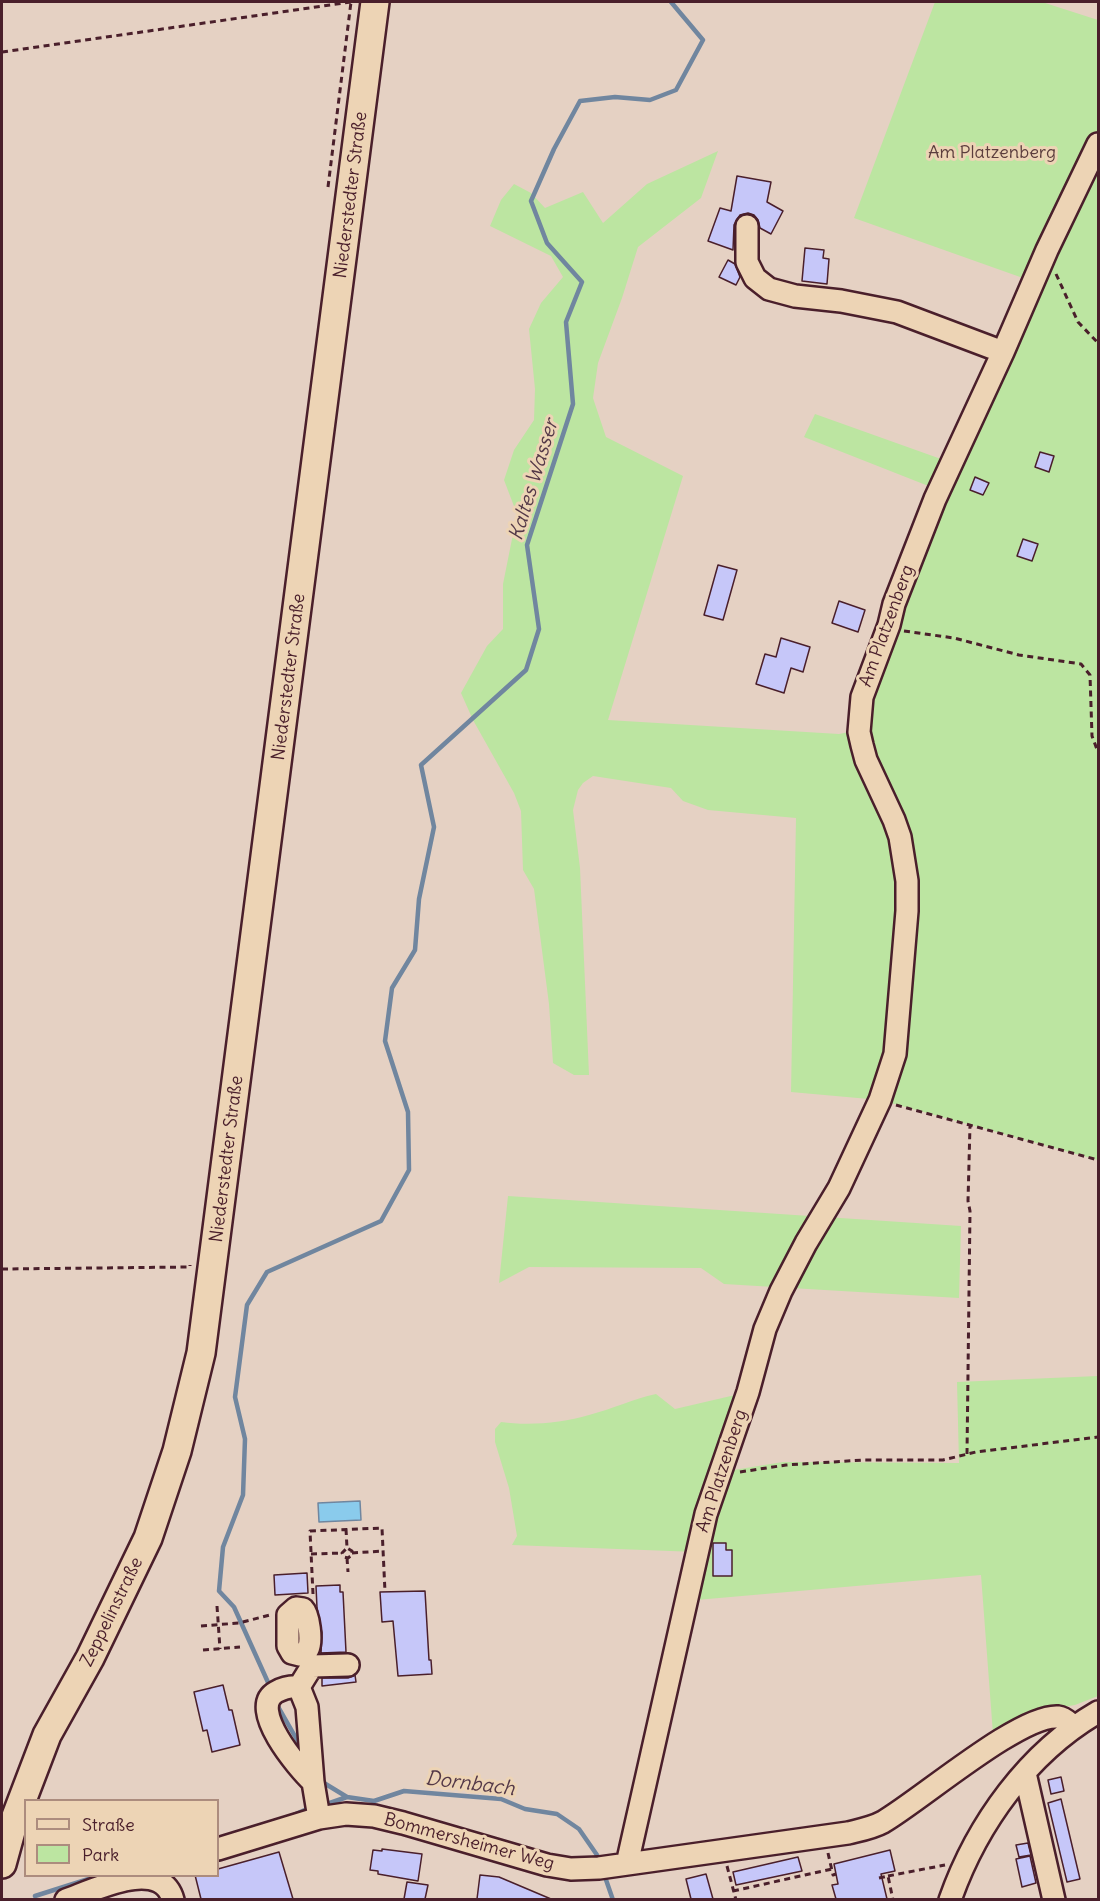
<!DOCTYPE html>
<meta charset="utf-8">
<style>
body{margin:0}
#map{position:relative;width:1100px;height:1901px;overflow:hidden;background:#e5d1c3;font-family:Delius,sans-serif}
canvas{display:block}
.frame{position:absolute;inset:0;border:3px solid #4a1f2b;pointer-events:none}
.legend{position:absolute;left:24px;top:1799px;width:195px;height:78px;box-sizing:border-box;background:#edd4b5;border:2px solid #ac8c7e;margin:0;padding:8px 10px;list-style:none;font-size:18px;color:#4a1f2b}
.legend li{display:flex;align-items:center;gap:12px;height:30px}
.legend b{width:30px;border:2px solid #ac8c7e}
</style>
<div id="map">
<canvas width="1100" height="1901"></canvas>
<div class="frame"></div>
<ul class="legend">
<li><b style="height:8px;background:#edd4b5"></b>Straße</li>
<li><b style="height:16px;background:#bce5a1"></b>Park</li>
</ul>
</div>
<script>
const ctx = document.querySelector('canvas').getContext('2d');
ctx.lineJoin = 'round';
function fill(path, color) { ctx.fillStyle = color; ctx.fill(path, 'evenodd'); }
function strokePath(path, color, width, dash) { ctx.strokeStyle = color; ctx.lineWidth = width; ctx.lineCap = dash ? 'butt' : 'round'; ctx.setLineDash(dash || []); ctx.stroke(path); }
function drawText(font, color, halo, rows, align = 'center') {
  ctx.font = font + ' Delius,sans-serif'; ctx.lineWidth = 6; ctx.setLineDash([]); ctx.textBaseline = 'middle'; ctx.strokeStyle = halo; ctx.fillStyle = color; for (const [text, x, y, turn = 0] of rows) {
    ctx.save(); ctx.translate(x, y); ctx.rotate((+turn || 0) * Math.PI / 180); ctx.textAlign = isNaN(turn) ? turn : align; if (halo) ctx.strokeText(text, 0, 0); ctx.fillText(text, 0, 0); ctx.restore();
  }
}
fill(new Path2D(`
 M935,2H1042L1098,20V1160L880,1100L791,1092L796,818L708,810L683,801L671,788L593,776L583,783L578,790L573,810L580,868L589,1075H574L553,1063L549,1004L534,889L523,870L521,811L514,793L473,720L461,693L487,646L503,629V584L517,514L504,480L514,450L534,420L535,389L529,329L541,303L563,277L551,256L490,226L501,200L514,184L531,193L545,208L583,192L603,223L647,184L718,151L701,198L638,247L622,298L598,363L593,398L606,437L683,476L608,720L839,734L854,731L861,727L882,652L1037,283L854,218Z
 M815,414L941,459L931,487L804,437Z
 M508,1196L961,1226L959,1298L724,1284L701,1268L529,1267L499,1283Z
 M1098,1376V1696L1075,1705L1038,1711L993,1734L981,1575L685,1601L697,1552L512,1545L517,1536L509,1488L495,1442V1429L501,1422C529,1426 562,1423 589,1415C612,1409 633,1399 656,1394L675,1409L748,1392L721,1472L783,1462L959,1463L957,1382Z`), '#bce5a1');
const water = new Path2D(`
 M360,1501L361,1520L319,1522L318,1503Z`);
fill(water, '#8acbec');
strokePath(water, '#70869f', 1.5);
strokePath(new Path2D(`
 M271,1689L234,1607L219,1591L223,1547L243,1495L245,1439L235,1397L247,1305L267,1272L381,1221L409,1170L408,1112L385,1041L392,988L415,950L419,899L434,827L421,765L526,670L539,629L527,545L573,404L566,322L582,282L547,243L531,201L554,149L580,101L615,97L650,100L676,90L703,40L671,2
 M276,1703L300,1745
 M324,1783L347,1797L374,1801L404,1791L501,1799L525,1809L557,1814L579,1829L597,1855L600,1863
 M324,1805L347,1797
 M289,1817L307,1809
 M604,1874L613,1900
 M35,1896L98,1876`), '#70869f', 4.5);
const building = new Path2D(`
 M737,176L771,182L767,202L783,211L771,234L760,228L758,220L754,215L748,213L740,215L734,225L733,250L708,241L720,208L731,211Z
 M805,248L824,250L823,258L829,259L827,284L802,281Z
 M728,260L735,264L740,277L736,285L719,277Z
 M1040,452L1054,456L1049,472L1035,467Z
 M975,477L989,483L983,495L970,490Z
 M1023,539L1038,544L1032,561L1017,556Z
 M718,565L737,570L723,620L704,615Z
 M839,601L865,610L858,632L832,623Z
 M781,638L810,647L803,672L791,668L784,693L756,684L765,654L776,657Z
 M713,1543H726V1550H732V1576H713Z
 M307,1573L308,1593L275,1595L274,1575Z
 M340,1585V1592H343L346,1652L321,1653L322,1633L317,1608L316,1586Z
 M425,1591L429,1660H431L432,1674L398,1676L393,1621L382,1622L380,1592Z
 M355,1675L356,1682L322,1686V1678H348Z
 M223,1685L229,1710H232L240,1745L212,1752L207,1730L203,1731L194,1692Z
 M1061,1777L1064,1791L1051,1794L1048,1780Z
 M1061,1799L1080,1879L1067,1882L1048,1803Z
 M1028,1843L1031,1855L1019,1857L1016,1845Z
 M382,1849L422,1854L418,1881L378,1874V1871L370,1870L373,1850L382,1851Z
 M890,1850L895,1871L881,1874L887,1899H836L832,1885L838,1884L834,1864Z
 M279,1852L293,1899H201L195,1875H218V1869Z
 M1030,1856L1036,1883L1022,1887L1016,1859Z
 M798,1857L802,1871L736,1885L733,1872Z
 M706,1874L713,1899H691L686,1879Z
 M480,1875L499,1877L551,1899H477Z
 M407,1882L428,1885L425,1899H404Z`);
fill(building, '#c6c7f9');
strokePath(building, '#4a1f2b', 1.5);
const minor = new Path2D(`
 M747,226V262L755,278L769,289L795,296L841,301L897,312L1003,352
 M296,1608L303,1609C309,1615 312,1641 308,1649C306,1653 304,1653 300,1655L292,1653L288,1646V1615Z
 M299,1687C290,1686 283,1688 276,1692C247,1708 298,1768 313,1782
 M1025,1773L1054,1900
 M319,1818L313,1782L307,1707L299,1687L312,1666L348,1665
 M218,1849L319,1818L346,1814L374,1816L403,1823L547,1865L571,1869L599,1868L848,1833C860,1830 872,1828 883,1822C921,1800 1020,1714 1058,1717C1065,1718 1068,1722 1073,1726
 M627,1864L706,1514L748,1392L765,1329L781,1291L806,1243L839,1188L880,1100L895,1054L907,911V881L900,837L894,820L866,760L862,745L859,732L862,697L889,625L894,604L935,499L1003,352L1047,250L1098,144
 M66,1900C94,1890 161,1856 173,1900
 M950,1900C977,1823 1029,1752 1098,1712`);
const major = new Path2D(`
 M2,1864L13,1824L47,1735L90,1658L148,1538L177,1451L201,1353L375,2`);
strokePath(minor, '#4a1f2b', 26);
strokePath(major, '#4a1f2b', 32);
strokePath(new Path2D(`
 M2,52L351,2
 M328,187L351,2
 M1056,274L1078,322L1098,343
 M904,631L954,638L1019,655L1081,664L1090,675L1092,736L1098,752
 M896,1105L1098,1160
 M2,1269L190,1267V1265
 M967,1454L970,1211L968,1201L970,1125
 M740,1472L786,1465L863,1460H943L976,1452L1098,1437
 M346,1529L347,1548L342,1553L344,1557L348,1558L352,1555V1551L347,1548
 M352,1553L383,1551
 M311,1554L342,1553
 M347,1558L348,1572
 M313,1594L310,1531L382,1528L385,1592
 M217,1606L220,1649
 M201,1626L239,1623L270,1615
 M203,1650L240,1647
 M828,1853L833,1875L836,1874
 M727,1866L736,1900
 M888,1876L945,1865
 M879,1878L888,1876L893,1900
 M733,1891L832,1869`), '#4a1f2b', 3, [6, 4.5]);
strokePath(minor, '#edd4b5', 21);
strokePath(major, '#edd4b5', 27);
drawText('18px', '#5b3d3d', '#edd4b5', [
 ["Am Platzenberg",992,153]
]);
drawText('18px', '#4a1f2b', '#edd4b5', [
 ["Niederstedter Straße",351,195,-83],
 ["Am Platzenberg",887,626,-70],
 ["Niederstedter Straße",289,677,-83],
 ["Niederstedter Straße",227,1159,-83],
 ["Am Platzenberg",722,1471,-72],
 ["Zeppelinstraße",112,1612,-64],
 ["Bommersheimer Weg",469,1842,15]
]);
drawText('italic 20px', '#543948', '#edd4b5', [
 ["Kaltes Wasser",534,480,-73],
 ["Dornbach",470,1784,7]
]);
</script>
